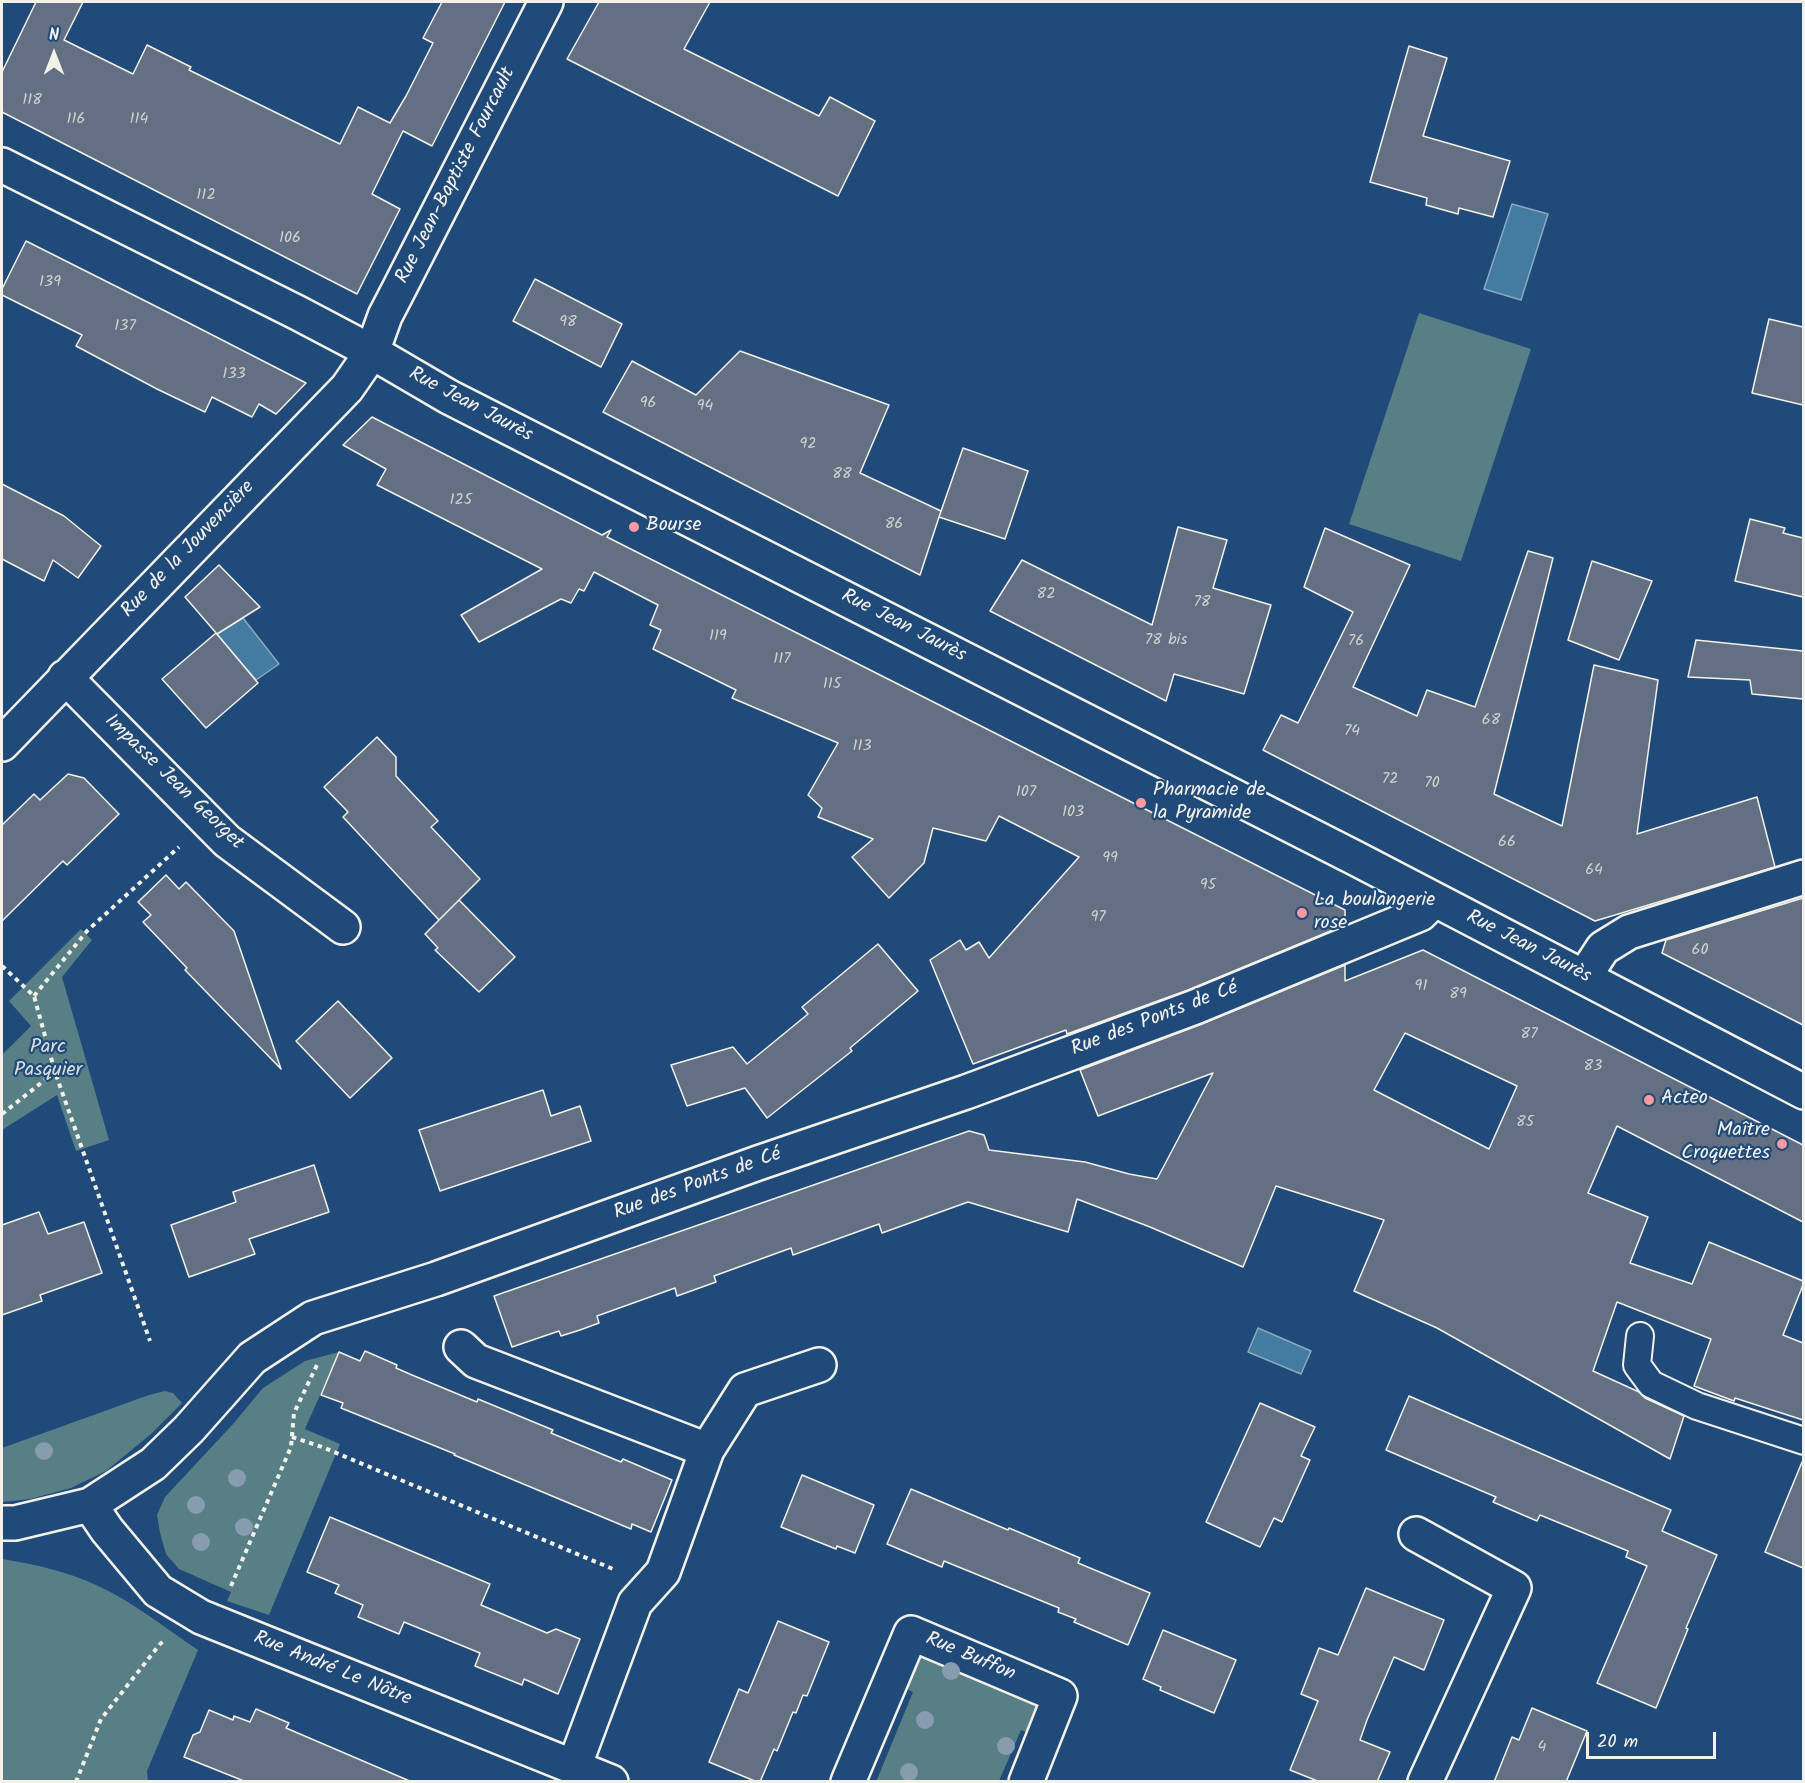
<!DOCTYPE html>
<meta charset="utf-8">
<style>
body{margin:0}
#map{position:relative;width:1805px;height:1783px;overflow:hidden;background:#1f4a7a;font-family:Kalam,sans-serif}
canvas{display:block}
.frame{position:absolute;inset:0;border:3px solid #f4f1e8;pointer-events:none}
.north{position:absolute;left:24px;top:24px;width:60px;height:60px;-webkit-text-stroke:4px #1f4a7a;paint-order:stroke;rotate:0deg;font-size:16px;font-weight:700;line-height:24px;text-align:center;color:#f4f1e8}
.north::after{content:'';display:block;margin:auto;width:21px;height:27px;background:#f4f1e8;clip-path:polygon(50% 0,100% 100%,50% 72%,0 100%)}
.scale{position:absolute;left:1586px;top:1732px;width:130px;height:27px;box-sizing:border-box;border:3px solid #f4f1e8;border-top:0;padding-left:8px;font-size:18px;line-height:21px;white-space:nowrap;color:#f4f1e8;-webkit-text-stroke:4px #1f4a7a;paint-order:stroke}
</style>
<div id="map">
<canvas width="1805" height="1783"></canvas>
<div class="frame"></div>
<div class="north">N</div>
<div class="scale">20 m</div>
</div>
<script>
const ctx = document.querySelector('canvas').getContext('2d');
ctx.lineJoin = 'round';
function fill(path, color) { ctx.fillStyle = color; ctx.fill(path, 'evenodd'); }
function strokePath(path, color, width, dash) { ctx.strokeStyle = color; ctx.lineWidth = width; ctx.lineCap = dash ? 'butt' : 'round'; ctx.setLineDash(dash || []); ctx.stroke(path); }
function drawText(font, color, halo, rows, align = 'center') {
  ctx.font = font + ' Kalam,sans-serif'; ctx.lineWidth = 4.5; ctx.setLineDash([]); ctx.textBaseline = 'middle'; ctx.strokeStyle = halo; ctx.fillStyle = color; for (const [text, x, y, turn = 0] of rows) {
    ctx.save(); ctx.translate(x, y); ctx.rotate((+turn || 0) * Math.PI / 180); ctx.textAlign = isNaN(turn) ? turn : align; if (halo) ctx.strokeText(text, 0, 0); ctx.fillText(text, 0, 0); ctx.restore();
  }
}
fill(new Path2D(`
 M1419,313L1531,349L1461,561L1349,524Z
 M81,929L92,940L62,977L109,1140L76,1151L57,1095L2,1130V1055L31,1026L9,1001Z
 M339,1352L305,1429L340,1444L269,1615L227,1601L231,1592L179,1569L166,1554L160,1533L157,1515L165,1497L233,1424L263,1388L305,1361Z
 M165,1391L173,1393L182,1403L151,1434L106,1471L71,1488L30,1499L2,1502V1448L149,1395Z
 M2,1559C34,1564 66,1571 96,1585C132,1601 165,1628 198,1650L147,1771L148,1781H2Z
 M930,1654L1027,1693L1038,1708L1037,1737L1021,1730L999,1781L876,1782L913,1692L897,1684L915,1660Z`), '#577f85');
const water = new Path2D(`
 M1512,204L1548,214L1521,300L1484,289Z
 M243,618L279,664L256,680L217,634Z
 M1258,1328L1311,1351L1301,1374L1248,1352Z`);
fill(water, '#447ba0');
strokePath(water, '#8aaabd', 1.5);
const building = new Path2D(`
 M36,2H83L64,40L133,74L147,45L191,67L189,70L340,144L358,107L390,123L406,96L433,43L423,38L442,2H505L432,146L403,131L372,194L400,209L357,294L2,112V72Z
 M599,2H710L684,49L819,116L830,97L875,121L838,196L567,59Z
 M1409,46L1447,58L1423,136L1510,161L1493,217L1459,208L1458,214L1426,205L1427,198L1370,182Z
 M26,241L187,322L306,383L276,414L259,404L252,417L212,397L205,412L157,389L76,346L82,335L2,295V289Z
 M535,279L622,324L601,367L513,321Z
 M1769,319L1803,327V405L1752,393Z
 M740,351L889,405L860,473L941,511L920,575L603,412L632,361L696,395Z
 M372,417L602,535L611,530L607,537L1345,910V925L1188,990L1067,1034L1066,1030L973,1064L930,960L960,940L966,950L979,942L989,958L1079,857L999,816L986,841L933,828L924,863L889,898L852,857L873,839L818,817L822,808L808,795L838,743L732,698L736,690L653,649L661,630L650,625L658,605L594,572L584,591L579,589L571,603L561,599L479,642L461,615L542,569L377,485L386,469L343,445Z
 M963,448L1028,471L1005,539L939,517Z
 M2,484L64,516L101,546L78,578L53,560L44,581L2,559Z
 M1750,519L1785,528L1783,533L1803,538V597L1735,581Z
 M1178,527L1227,540L1213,588L1271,605L1244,694L1174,674L1166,701L990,611L1022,560L1152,625Z
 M1325,528L1410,565L1353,687L1417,716L1427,690L1475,707L1528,551L1553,558L1494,794L1562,826L1594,665L1658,680L1637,834L1757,797L1775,867L1595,921L1263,750L1281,715L1298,723L1353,612L1304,587Z
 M1592,561L1652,581L1619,660L1568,640Z
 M219,565L260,607L217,634L185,597Z
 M216,633L258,683L206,728L162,679Z
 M1696,640L1803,651V699L1752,694L1750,680L1688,677Z
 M377,737L396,757V776L438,821L431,827L480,879L439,920L343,817L348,812L324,787Z
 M68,774L84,778L119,814L67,865L63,861L2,921V825L34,794L40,800Z
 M166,875L179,889L186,882L234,931L281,1069L185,970L187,968L143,922L151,915L138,902Z
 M1803,898V1025L1662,953L1666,940Z
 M459,900L515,957L479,992L435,950L438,948L425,934Z
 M878,944L918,991L850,1048L852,1051L767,1118L745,1088L687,1106L671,1065L733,1047L747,1064L808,1014L802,1007Z
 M1423,950L1803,1145V1222L1617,1126L1588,1193L1648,1217L1630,1263L1692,1284L1709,1242L1803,1281V1285L1783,1335L1803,1343V1420L1735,1398L1734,1401L1694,1386L1711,1339L1617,1302L1593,1371L1639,1392L1645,1398L1684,1416L1670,1459L1437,1328L1354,1291L1384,1220L1276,1186L1243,1267L1150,1227L1077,1199L1068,1232L968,1202L882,1233L879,1224L793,1255L791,1248L714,1276L716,1282L677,1296L675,1288L597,1316L599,1323L580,1330L561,1336L559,1331L512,1347L494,1296L969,1131L984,1135L989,1150L1085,1162L1129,1174L1157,1179L1213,1073L1098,1116L1080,1070L1202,1024L1345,965V981ZM1405,1033L1517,1086L1489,1149L1374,1090Z
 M338,1001L392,1058L350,1098L296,1041Z
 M543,1090L551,1116L580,1106L591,1141L440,1191L419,1130Z
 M314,1165L329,1212L249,1239L255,1254L189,1277L171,1225L236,1202L233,1192Z
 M39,1212L48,1234L84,1222L102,1273L40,1295L42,1301L2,1315V1225Z
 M365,1351L397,1365L396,1368L412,1375L477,1402L478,1399L553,1430L551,1433L621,1462L623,1459L672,1480L651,1532L632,1524L631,1529L454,1455L455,1454L341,1408L343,1403L321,1395L339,1352L360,1361Z
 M1409,1396L1671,1510L1662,1531L1717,1555L1686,1628L1688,1629L1656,1708L1597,1683L1647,1566L1626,1557L1628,1551L1540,1515L1537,1521L1493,1502L1496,1497L1386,1450Z
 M1260,1403L1315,1427L1301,1456L1310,1460L1282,1522L1274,1518L1260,1547L1206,1522Z
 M1802,1462H1803V1568L1765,1552Z
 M802,1475L874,1505L855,1553L837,1546L836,1549L781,1527Z
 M911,1489L1008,1530L1009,1528L1080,1558L1078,1563L1150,1593L1128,1645L1074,1622L1076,1619L1058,1612L1059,1608L944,1561L942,1567L887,1544Z
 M330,1517L490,1584L481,1605L547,1633L556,1629L580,1639L558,1694L524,1679L522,1685L475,1666L480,1653L404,1622L399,1634L358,1617L363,1605L335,1593L339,1585L307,1572Z
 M1366,1588L1444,1620L1424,1670L1394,1657L1367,1720L1360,1740L1390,1752L1377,1782H1320L1290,1770L1318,1701L1301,1694L1319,1648L1338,1655Z
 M778,1621L829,1642L807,1696L803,1695L796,1713L793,1712L777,1751L774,1749L760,1782H757L709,1762L739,1689L748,1693Z
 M1163,1630L1236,1660L1214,1713L1160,1690L1161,1687L1143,1679Z
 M1532,1708L1587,1731L1566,1782H1494L1512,1737L1519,1740Z
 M256,1709L289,1723L286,1728L412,1782L244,1781L184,1757L193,1735L200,1732L209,1710L233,1720L234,1716L250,1722Z`);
fill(building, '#636f82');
strokePath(building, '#f4f1e8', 1.5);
const lane = new Path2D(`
 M1640,1336L1637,1365L1651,1384L1697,1406L1804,1441`);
const street = new Path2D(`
 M65,677L227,841L343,927
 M2,744L347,388L372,352L385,316L399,289L546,2
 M1584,977L1603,948L1629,932L1804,877
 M461,1347L476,1361L707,1450L663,1572L635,1603L574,1767
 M707,1450L745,1390L819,1365
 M90,1505L107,1530L158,1591L201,1617L611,1782
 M1416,1534L1514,1588L1425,1782
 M848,1782L911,1633L1060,1696L1026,1782`);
const secondary = new Path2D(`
 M2,165L298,313L372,352L449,397L1357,859L1804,1092
 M2,1523H15L90,1505L153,1464L189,1429L252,1358L313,1318L436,1279L758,1163L966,1092L1195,1007L1420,914L1434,900`);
strokePath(lane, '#f4f1e8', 30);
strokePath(street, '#f4f1e8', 38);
strokePath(secondary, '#f4f1e8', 38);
strokePath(new Path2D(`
 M2,966L34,996L55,1072L150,1341
 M34,996L87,931L179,847
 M2,1114L55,1072
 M292,1437L322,1447L613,1569
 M231,1586L291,1447L294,1413L317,1365
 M76,1782L101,1719L160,1644L165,1640`), '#f4f1e8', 4, [4.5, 4.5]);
strokePath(lane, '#1f4a7a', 26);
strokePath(street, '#1f4a7a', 33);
strokePath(secondary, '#1f4a7a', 33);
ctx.fillStyle = '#879cae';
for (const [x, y] of [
 [44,1451],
 [237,1478],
 [196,1505],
 [244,1527],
 [201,1542],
 [951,1671],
 [925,1720],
 [1006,1746],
 [909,1772]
]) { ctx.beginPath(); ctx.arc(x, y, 9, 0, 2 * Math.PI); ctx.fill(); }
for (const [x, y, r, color] of [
 [634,527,6,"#ff9aa2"],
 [1141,803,6,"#ff9aa2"],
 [1302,913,6,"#ff9aa2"],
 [1649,1100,6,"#ff9aa2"],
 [1782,1144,6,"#ff9aa2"]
]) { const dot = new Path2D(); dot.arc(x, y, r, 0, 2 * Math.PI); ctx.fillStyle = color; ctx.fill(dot); strokePath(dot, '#1f4a7a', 2); }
drawText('16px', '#d0d0ce', null, [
 ["118",32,101],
 ["116",76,120],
 ["114",139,120],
 ["112",206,196],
 ["106",290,239],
 ["139",50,283],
 ["98",568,323],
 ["137",125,327],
 ["133",234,375],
 ["96",648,404],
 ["94",705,407],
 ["92",808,445],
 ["88",842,475],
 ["125",461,501],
 ["86",894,525],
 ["82",1046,595],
 ["78",1202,603],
 ["119",718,637],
 ["78 bis",1166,641],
 ["76",1356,642],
 ["117",782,660],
 ["115",832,685],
 ["68",1491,721],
 ["74",1352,732],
 ["113",862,747],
 ["72",1390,780],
 ["70",1432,784],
 ["107",1026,793],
 ["103",1073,813],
 ["66",1507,843],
 ["99",1110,859],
 ["64",1594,871],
 ["95",1208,886],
 ["97",1098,918],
 ["60",1700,951],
 ["91",1421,987],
 ["89",1458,995],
 ["87",1529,1035],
 ["83",1593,1067],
 ["85",1525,1123],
 ["4",1542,1748]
]);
drawText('20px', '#f4f1e8', '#1f4a7a', [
 ["Rue Jean-Baptiste Fourcault",457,176,-63],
 ["Rue Jean Jaurès",470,406,28],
 ["Rue de la Jouvencière",189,550,-46],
 ["Rue Jean Jaurès",903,627,27],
 ["Impasse Jean Georget",173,783,44],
 ["Rue Jean Jaurès",1528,948,27],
 ["Rue des Ponts de Cé",1155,1020,-21],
 ["Rue des Ponts de Cé",698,1185,-20],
 ["Rue Buffon",970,1658,23],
 ["Rue André Le Nôtre",332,1670,22]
]);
drawText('20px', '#f4f1e8', '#1f4a7a', [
 ["Bourse",646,527],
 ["Pharmacie de",1153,792],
 ["la Pyramide",1153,815],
 ["La boulangerie",1314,902],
 ["rose",1314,925],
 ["Acteo",1661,1100],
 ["Maître",1770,1132,"right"],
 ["Croquettes",1770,1155,"right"]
], 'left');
drawText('20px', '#dce0d9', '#1f4a7a', [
 ["Parc",48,1049],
 ["Pasquier",48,1072]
]);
</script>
